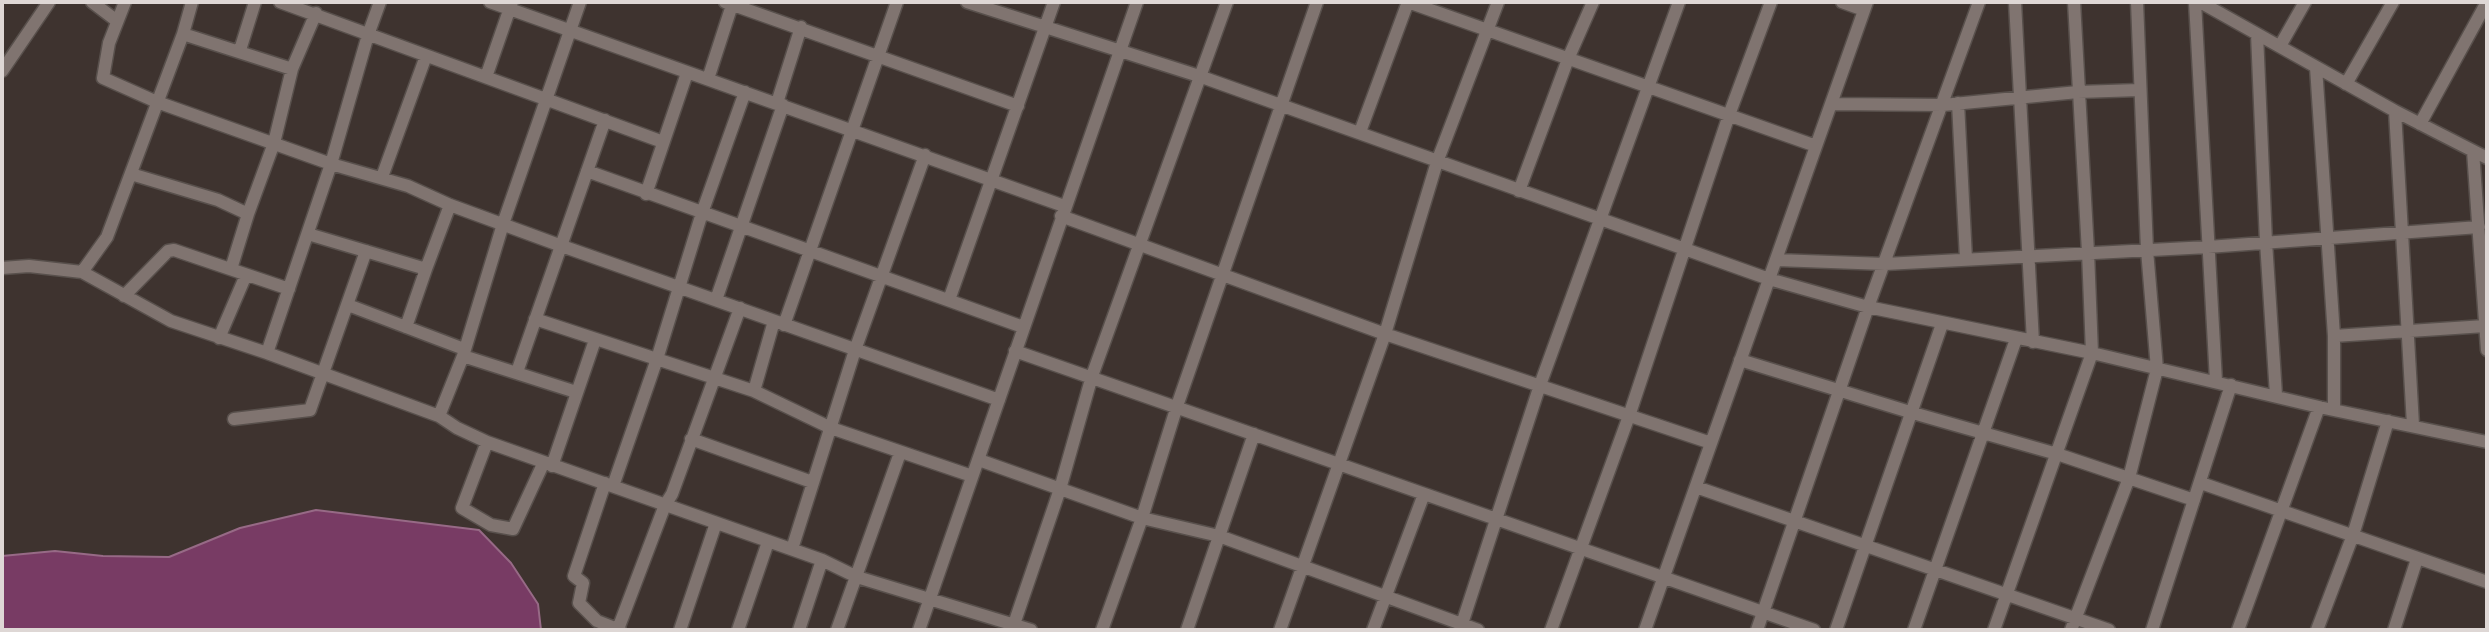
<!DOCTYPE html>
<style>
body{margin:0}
#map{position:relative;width:2489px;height:632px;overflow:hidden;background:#3e332f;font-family:"Roboto Condensed",sans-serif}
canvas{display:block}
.frame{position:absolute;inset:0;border:4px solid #ded7d5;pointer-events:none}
</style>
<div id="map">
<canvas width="2489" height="632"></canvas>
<div class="frame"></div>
</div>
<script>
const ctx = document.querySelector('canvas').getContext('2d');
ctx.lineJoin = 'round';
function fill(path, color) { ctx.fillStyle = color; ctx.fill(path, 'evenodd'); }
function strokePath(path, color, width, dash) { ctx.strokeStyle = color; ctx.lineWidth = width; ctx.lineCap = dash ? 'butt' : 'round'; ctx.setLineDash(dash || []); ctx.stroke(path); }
const water = new Path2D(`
 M316,510L479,530L511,563L538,604L541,630H2V556L55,551L103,556L169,557L240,528Z`);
fill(water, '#783b64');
strokePath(water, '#976a86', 2);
const minor = new Path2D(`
 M92,2L117,21
 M125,2L109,43L103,78L157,102L331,164L408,186L450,205L559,245L999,400
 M280,2L663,142
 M490,2L1064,206
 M725,2L1018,106
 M967,2L1199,76L1769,279L1868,307L2092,353L2319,407L2487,442
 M1842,2L1864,10
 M2015,2L2033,342
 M2195,2L2216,381
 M2200,2L2395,111L2487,158
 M183,34L292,69
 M2257,34L2266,242L2276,395
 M2280,46L2305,2
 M240,50L255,2
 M2316,67L2334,336V409
 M2,71L49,2
 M486,77L512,2
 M708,79L733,2
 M2346,84L2393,2
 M777,103L801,27
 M1958,103L1966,259
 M1831,104L1943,105L2078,92L2139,90
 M2395,111L2413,425
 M2420,124L2487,2
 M1360,132L1408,2L1816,146
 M2473,151L2487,350
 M587,171L1023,327
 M131,174L218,200L248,214
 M382,177L426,56
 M1519,191L1568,59L1593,2
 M646,194L687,73
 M1061,216L1385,334L1711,443
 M308,234L426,269L450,205
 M1777,260L1885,264L2208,247L2479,227
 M2,268L29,266L82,272L171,321L267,353L439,416L457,428L487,442L822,560L857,577L1031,630
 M231,269L248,214L274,143L292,69L316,13
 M82,272L107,237L183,34L192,2
 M124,296L168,251L174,250L289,289
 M716,300L783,105
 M949,300L1054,2
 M348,305L464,349
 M535,319L754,391L831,428L972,476
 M784,325L897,2
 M406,327L426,269
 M2334,336L2485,326
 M219,338L246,275
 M1015,351L1814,630
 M267,353L331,164L368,35L380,2
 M463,356L576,392
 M1740,360L1913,413L2057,454L2194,500
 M517,372L605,120
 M754,391L774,321
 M439,416L463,356L503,224L580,2
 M234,419L310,410L366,251
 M691,439L812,482
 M487,442L462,508L491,525L513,529L544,462
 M979,460L1142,518L1219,536L1478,630
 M552,466L595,340
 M605,483L574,576L583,583L579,603L597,621L620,630
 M2201,483L2487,582
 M613,486L657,359L702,213L745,92
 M1696,487L2109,630
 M792,549L855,350L925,155
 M618,629L665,505L672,494L740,308
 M680,630L716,523
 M738,630L768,542
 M799,630L822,560
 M837,630L900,453
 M919,630L1137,2
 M1012,630L1060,489L1092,376L1227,2
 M1102,630L1142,518L1177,406L1317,2
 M1187,630L1254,434
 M1280,630L1385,334L1437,162L1498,2
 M1373,630L1424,494
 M1460,630L1540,385L1679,2
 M1551,630L1629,416L1729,115L1771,2
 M1645,630L1867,2
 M1757,630L1868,307L1979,2
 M1836,630L1942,324
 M1914,630L2016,339
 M1994,630L2092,353L2088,252L2074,2
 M2071,630L2129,478L2157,369L2147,250L2137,2
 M2152,630L2231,385
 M2238,630L2319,407
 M2317,630L2353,535L2388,421
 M2394,630L2417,559`);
strokePath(minor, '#58504c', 15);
strokePath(minor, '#807470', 12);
</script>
